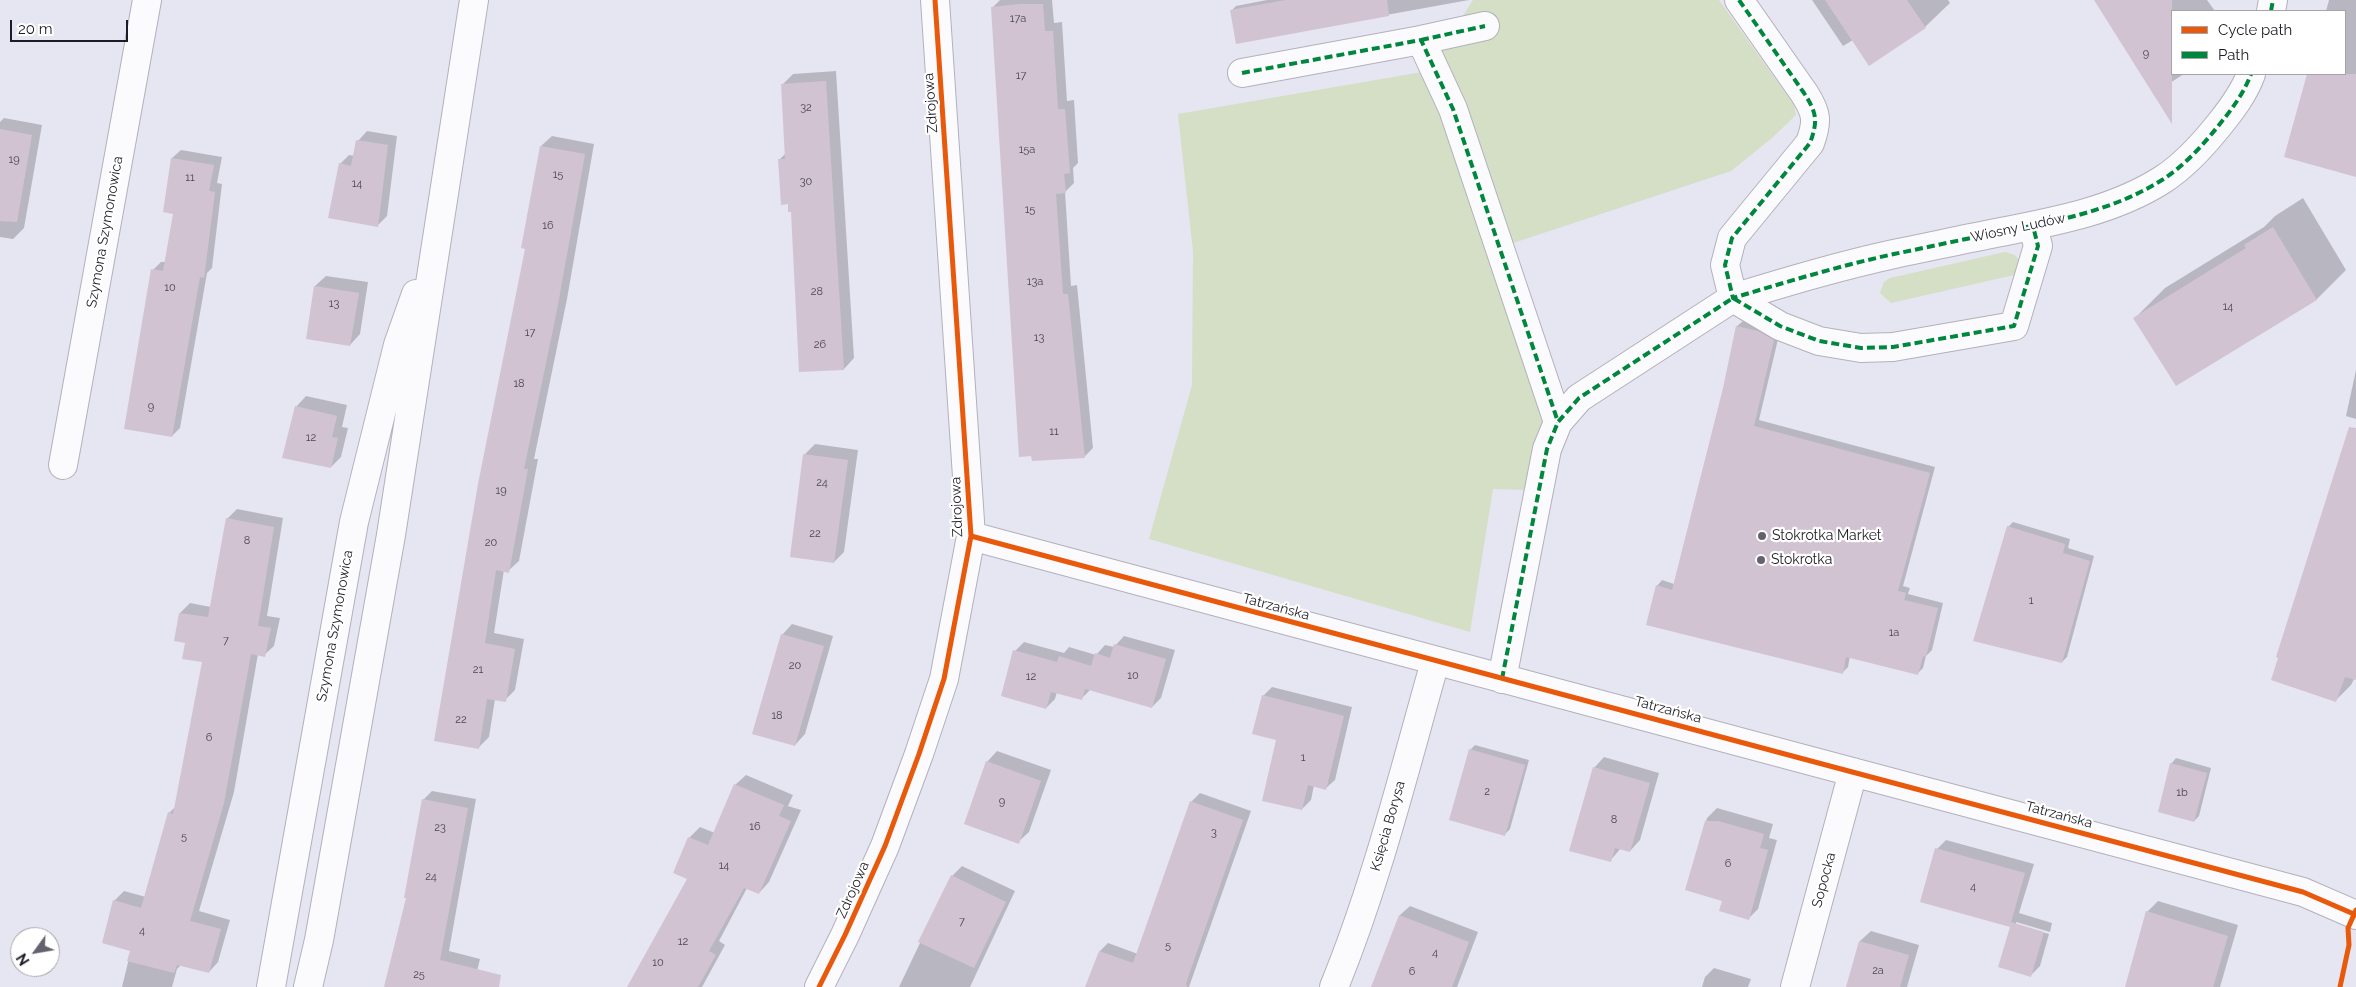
<!DOCTYPE html>
<meta charset="utf-8">
<style>
body{margin:0}
#map{position:relative;width:2356px;height:987px;overflow:hidden;background:#e6e5f2;font-family:Raleway,sans-serif}
canvas{display:block}
.legend{position:absolute;left:2171px;top:10px;width:175px;height:65px;box-sizing:border-box;background:#fff;border:1px solid #a5a4a8;margin:0;padding:6px 9px;list-style:none;font-size:15px;color:#1d1c25}
.legend li{display:flex;align-items:center;gap:10px;height:25px}
.legend b{width:25px;border:1px solid #a5a4a8}
.north{position:absolute;left:10px;top:927px;width:50px;height:50px;box-sizing:border-box;background:#fff;border:1px solid #a5a4a8;border-radius:50%;rotate:238deg;font-size:14px;font-weight:700;line-height:20px;text-align:center;color:#1d1c25}
.north::after{content:'';display:block;margin:auto;width:18px;height:22px;background:#63626d;clip-path:polygon(50% 0,100% 100%,50% 72%,0 100%)}
.scale{position:absolute;left:10px;top:20px;width:118px;height:22px;box-sizing:border-box;border:2px solid #1d1c25;border-top:0;padding-left:6px;font-size:15px;line-height:18px;white-space:nowrap;color:#1d1c25;-webkit-text-stroke:4px #fff;paint-order:stroke}
</style>
<div id="map">
<canvas width="2356" height="987"></canvas>
<ul class="legend">
<li><b style="height:6px;background:#e8590c"></b>Cycle path</li>
<li><b style="height:6px;background:#00873e"></b>Path</li>
</ul>
<div class="north">N</div>
<div class="scale">20 m</div>
</div>
<script>
const ctx = document.querySelector('canvas').getContext('2d');
ctx.lineJoin = 'round';
function fill(path, color) { ctx.fillStyle = color; ctx.fill(path, 'evenodd'); }
function strokePath(path, color, width, dash) { ctx.strokeStyle = color; ctx.lineWidth = width; ctx.lineCap = dash ? 'butt' : 'round'; ctx.setLineDash(dash || []); ctx.stroke(path); }
function drawText(font, color, halo, rows, align = 'center') {
  ctx.font = font + ' Raleway,sans-serif'; ctx.lineWidth = 4.5; ctx.setLineDash([]); ctx.textBaseline = 'middle'; ctx.strokeStyle = halo; ctx.fillStyle = color; for (const [text, x, y, turn = 0] of rows) {
    ctx.save(); ctx.translate(x, y); ctx.rotate((+turn || 0) * Math.PI / 180); ctx.textAlign = isNaN(turn) ? turn : align; if (halo) ctx.strokeText(text, 0, 0); ctx.fillText(text, 0, 0); ctx.restore();
  }
}
fill(new Path2D(`
 M1473,0H1719L1794,105L1796,115L1772,138L1731,171L1489,251L1547,425L1529,490L1493,489L1470,632L1149,539L1192,385L1193,252L1178,114L1428,71Z
 M2005,252L2015,255L2019,260L2018,270L2014,275L1891,303L1880,293L1884,282L1890,278Z`), '#d4dfc5');
fill(new Path2D(`
 M1000,0H1052L1054,23L1062,22L1067,101L1074,100L1078,163L1073,168L1074,183L1065,192L1071,286L1077,285L1093,448L1084,457L992,8Z
 M1267,0H1469L1237,42L1231,11L1236,6Z
 M1812,0H1948L1950,3L1925,27L1869,64L1853,40L1843,46Z
 M2095,0H2207L2215,11H2172V74H2184L2154,93Z
 M2329,0H2356V174L2285,156L2308,74H2345V11H2326Z
 M836,71L854,358L844,369L800,371L792,210L779,160L786,153L783,84L793,74Z
 M4,118L42,125L24,228L13,239L0,237V122Z
 M367,131L397,136L387,216L377,226L340,164L349,155L355,156L358,141Z
 M552,136L594,144L567,299L534,459H538L519,561L508,571L504,570L494,633L524,639L515,690L505,700L495,699L489,737L478,748L435,740L526,248L523,247L541,146Z
 M181,150L222,157L217,183L222,184L212,268L207,273L180,428L172,436L153,270L161,262H165L174,214L172,158Z
 M2303,198L2346,270L2317,299L2176,384L2135,318L2165,288L2264,227L2275,216Z
 M326,276L368,282L360,334L350,345L308,338L315,286Z
 M1743,321L1764,326L1779,335L1759,420L1935,467L1903,586L1910,588L1908,594L1943,603L1932,650L1926,656L1923,668L1918,673L1850,656L1848,667L1842,673L1657,586L1662,580L1674,584L1724,388L1737,326Z
 M2356,370V419L2346,416Z
 M306,396L347,405L342,427L348,428L341,457L331,467L296,407Z
 M815,444L858,450L844,552L834,562L804,455Z
 M2356,474V675L2351,685L2336,700Z
 M237,509L283,518L267,616L280,618L274,646L264,655L258,654L234,792L199,911L230,920L218,962L209,972L181,965L177,969L172,987H122L131,950L114,901L124,891L146,897L169,813L176,806L203,661L186,642L176,640L180,613L190,603L211,607L227,519Z
 M2013,522L2070,539L2068,548L2094,556L2067,657L2062,662L2008,527Z
 M792,624L833,636L805,734L795,745L782,635Z
 M1124,636L1175,650L1161,698L1152,707L1091,689L1081,699L1057,692L1055,699L1046,708L1015,651L1024,642L1064,653L1069,647L1096,655L1105,645L1114,647Z
 M1272,687L1352,707L1335,780L1326,788L1314,785L1311,800L1302,809L1263,696Z
 M1475,745L1529,760L1510,829L1505,834L1470,750Z
 M997,751L1051,770L1029,832L1018,842L987,762Z
 M1604,757L1659,773L1640,840L1630,851L1621,848L1610,861L1594,768Z
 M2176,758L2211,768L2199,816L2194,821L2171,764Z
 M746,775L793,795L788,806L801,810L769,882L759,893L747,888L719,941L725,945L702,987H632L689,878L675,872L690,837L700,827L715,833L735,785Z
 M432,791L476,799L449,951L480,959L473,987H385L407,897L423,800Z
 M1200,793L1251,811L1189,987H1098L1088,983L1100,951L1108,943L1138,954L1191,802Z
 M1717,808L1773,824L1769,838L1777,840L1758,909L1748,919L1723,900L1687,889L1707,818Z
 M1946,840L2034,864L2019,913L2052,923L2050,932L2016,922V925L2049,934L2040,966L2031,975L2011,926L1937,849Z
 M962,866L1015,891L970,987H899L952,876Z
 M2158,901L2238,925L2220,987H2126L2147,912Z
 M1410,906L1478,932L1457,987H1373L1400,915Z
 M1871,931L1919,945L1907,987H1848L1860,941Z
 M1714,968L1751,979L1748,987H1702L1705,977Z`), '#0003');
fill(new Path2D(`
 M1286,0H1387L1389,16L1236,44L1230,10Z
 M1825,0H1907L1926,28L1869,66Z
 M2094,0H2172V124Z
 M1020,4H1043L1045,31H1053L1058,109H1065L1070,173L1064,174L1066,193L1056,194L1063,294H1068L1085,458L1032,461L1031,456L1019,457L991,7Z
 M2307,74H2356V177L2284,157Z
 M826,81L844,370L799,372L791,212H788V204L781,205L778,159H785L781,84Z
 M0,129L32,135L17,222L0,221Z
 M356,140L388,145L378,227L328,218L339,163L351,166Z
 M540,146L585,154L557,310L524,469H528L509,573L496,570L485,643L515,649L506,702L487,699L479,749L434,741L478,484L525,249L521,248Z
 M171,158L214,165L209,191L215,192L204,278L200,277L172,437L124,429L151,269L163,271L173,214L163,212Z
 M2273,227L2317,300L2176,386L2133,318L2246,248L2244,245Z
 M314,286L359,293L350,346L306,339Z
 M1736,326L1758,331L1774,340L1754,426L1930,473L1898,591L1906,593L1904,600L1938,608L1926,657L1923,656L1918,675L1846,657L1843,674L1646,625L1656,585L1672,590L1723,388Z
 M295,406L337,416L332,437L338,438L331,468L282,458Z
 M2349,427L2356,428V680L2345,677L2336,702L2271,680L2278,658L2276,657Z
 M803,454L848,460L834,563L790,557Z
 M226,518L274,527L258,626L271,628L265,657L251,654L224,803L190,921L221,929L209,973L177,965L174,973L127,961L130,951L102,943L113,900L141,908L168,812L173,814L202,662L182,659L185,643L174,641L179,613L208,617Z
 M2007,526L2065,544L2063,553L2090,561L2062,663L1973,641Z
 M781,634L824,646L795,746L752,734Z
 M1114,644L1166,659L1152,708L1085,689L1082,700L1051,692L1046,709L1001,696L1013,650L1057,662L1059,656L1091,666L1095,653L1110,658Z
 M1262,695L1344,716L1326,790L1308,785L1302,810L1262,801L1276,740L1252,734Z
 M1469,749L1525,765L1505,836L1449,820Z
 M986,761L1041,781L1019,844L964,824Z
 M2170,763L2207,773L2194,822L2158,812Z
 M1593,767L1650,783L1630,852L1615,848L1611,862L1569,851Z
 M734,784L784,805L779,816L791,821L759,894L744,888L709,951L716,955L698,987H627L687,879L673,873L688,837L708,845Z
 M422,799L468,808L440,960L501,975L499,987H384L406,898H404Z
 M1190,801L1243,820L1186,983L1187,987H1085L1099,951L1133,963Z
 M1705,821H1718L1764,834L1760,848L1768,850L1749,920L1719,911L1722,901L1685,890Z
 M1935,848L2025,873L2011,922L2044,932L2031,977L1998,967L2010,927L1920,902Z
 M951,875L1006,902L974,968L918,942Z
 M2146,911L2228,936L2213,987H2125Z
 M1399,915L1469,942L1452,987H1371Z
 M1859,941L1909,955L1900,987H1846Z`), '#d2c3d2');
const street = new Path2D(`
 M1739,0L1804,93C1817,113 1818,121 1810,143L1732,238L1725,265L1733,298C1786,282 1839,266 1894,254C1924,248 1955,241 1986,235C2046,223 2110,213 2162,180C2184,166 2203,145 2219,125C2232,109 2244,93 2251,74
 M2271,11L2273,0
 M1421,40L1485,26
 M1242,73L1421,40L1453,109L1558,422
 M63,465L147,0
 M971,536C1415,657 1859,773 2303,892L2356,915
 M1502,679L1547,449L1558,422L1579,398L1733,298L1780,326L1819,341L1861,348L1893,347L2014,326L2038,246L2033,226
 M271,987L354,522L398,345L416,294
 M308,987L319,940L391,535L474,0
 M819,987L845,935L885,846L919,754L944,679L971,536L935,0
 M1334,987C1377,882 1404,771 1435,662
 M1795,987L1853,772`);
strokePath(street, '#b2b1bc', 30);
strokePath(street, '#fbfbfd', 28);
strokePath(new Path2D(`
 M1739,0L1804,93C1817,113 1818,121 1810,143L1732,238L1725,265L1733,298C1786,282 1839,266 1894,254C1924,248 1955,241 1986,235C2046,223 2110,213 2162,180C2184,166 2203,145 2219,125C2232,109 2244,93 2251,74
 M2271,11L2273,0
 M1421,40L1485,26
 M1242,73L1421,40L1453,109L1558,422
 M1502,679L1547,449L1558,422L1579,398L1733,298L1780,326L1819,341L1861,348L1893,347L2014,326L2038,246L2033,226`), '#00873e', 4, [8, 4]);
strokePath(new Path2D(`
 M971,536C1415,657 1859,773 2303,892L2356,915
 M819,987L845,935L885,846L919,754L944,679L971,536L935,0
 M2340,987L2349,945L2348,928L2356,910`), '#e8590c', 5);
for (const [x, y, r, color] of [
 [1762,536,5,"#63626d"],
 [1761,560,5,"#63626d"]
]) { const dot = new Path2D(); dot.arc(x, y, r, 0, 2 * Math.PI); ctx.fillStyle = color; ctx.fill(dot); strokePath(dot, '#fff', 2); }
drawText('11px', '#4a4650', null, [
 ["17a",1018,19],
 ["9",2146,54],
 ["17",1021,76],
 ["32",806,108],
 ["15a",1027,150],
 ["19",14,160],
 ["15",558,175],
 ["11",190,178],
 ["30",806,182],
 ["14",357,184],
 ["15",1030,210],
 ["16",548,226],
 ["13a",1035,282],
 ["10",170,288],
 ["28",817,292],
 ["13",334,304],
 ["14",2228,307],
 ["17",530,333],
 ["13",1039,338],
 ["26",820,345],
 ["18",519,384],
 ["9",151,407],
 ["11",1054,432],
 ["12",311,438],
 ["24",822,483],
 ["19",501,491],
 ["22",815,534],
 ["8",247,541],
 ["20",491,543],
 ["1",2031,601],
 ["1a",1894,633],
 ["7",226,641],
 ["20",795,666],
 ["21",478,670],
 ["10",1133,676],
 ["12",1031,677],
 ["18",777,716],
 ["22",461,720],
 ["6",209,738],
 ["1",1303,758],
 ["2",1487,792],
 ["1b",2182,793],
 ["9",1002,802],
 ["8",1614,820],
 ["16",755,827],
 ["23",440,828],
 ["3",1214,833],
 ["5",184,837],
 ["6",1728,864],
 ["14",724,866],
 ["24",431,877],
 ["4",1973,887],
 ["7",962,922],
 ["4",142,931],
 ["12",683,942],
 ["5",1168,946],
 ["4",1435,953],
 ["10",658,963],
 ["2a",1878,971],
 ["6",1412,972],
 ["25",419,975]
]);
drawText('14px', '#1d1c25', '#fff', [
 ["Zdrojowa",931,103,-94],
 ["Wiosny Ludów",2018,228,-12],
 ["Szymona Szymonowica",105,232,-80],
 ["Zdrojowa",957,507,-92],
 ["Tatrzańska",1276,607,15],
 ["Szymona Szymonowica",335,626,-80],
 ["Tatrzańska",1668,710,15],
 ["Tatrzańska",2059,815,15],
 ["Księcia Borysa",1388,826,-74],
 ["Sopocka",1824,880,-75],
 ["Zdrojowa",853,890,-66]
]);
drawText('14px', '#1d1c25', '#fff', [
 ["Stokrotka Market",1772,536],
 ["Stokrotka",1771,560]
], 'left');
</script>
